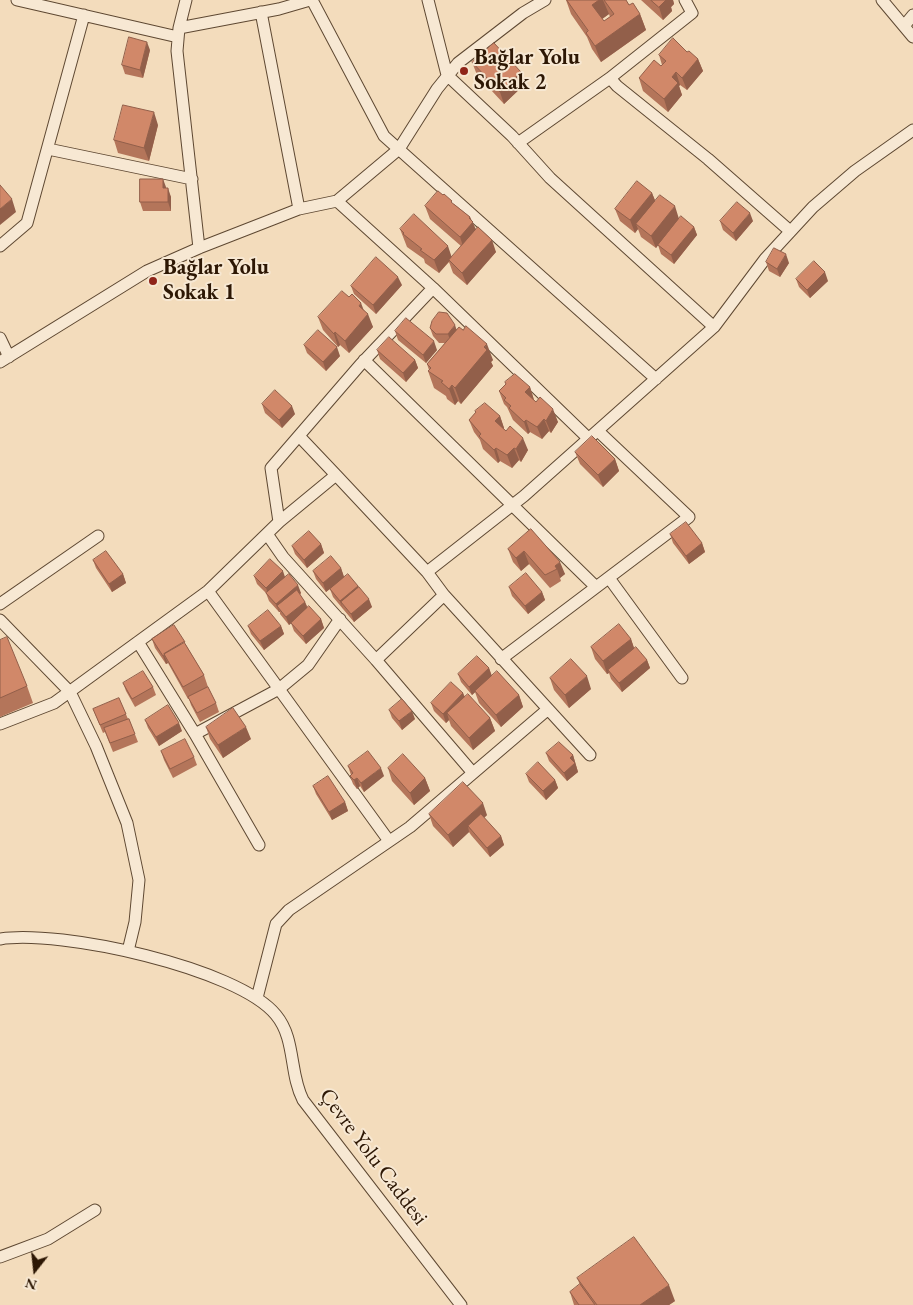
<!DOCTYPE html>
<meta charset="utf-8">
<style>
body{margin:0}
#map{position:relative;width:913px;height:1305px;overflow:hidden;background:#f3dcbc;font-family:"EB Garamond",serif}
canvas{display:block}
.north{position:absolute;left:10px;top:1245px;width:50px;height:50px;-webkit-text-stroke:4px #f7e8d3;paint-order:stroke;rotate:196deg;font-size:14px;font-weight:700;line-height:20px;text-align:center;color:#2d1704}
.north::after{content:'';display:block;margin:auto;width:18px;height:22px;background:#2d1704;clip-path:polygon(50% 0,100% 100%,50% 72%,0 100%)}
</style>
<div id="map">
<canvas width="913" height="1305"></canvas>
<div class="north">N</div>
</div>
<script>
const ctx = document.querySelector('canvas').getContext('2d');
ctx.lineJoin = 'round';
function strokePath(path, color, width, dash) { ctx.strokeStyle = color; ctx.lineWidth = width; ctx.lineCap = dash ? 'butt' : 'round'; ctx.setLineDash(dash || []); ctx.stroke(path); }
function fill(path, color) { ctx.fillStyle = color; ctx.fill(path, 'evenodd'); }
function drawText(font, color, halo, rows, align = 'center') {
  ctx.font = font + ' "EB Garamond",serif'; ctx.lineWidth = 4; ctx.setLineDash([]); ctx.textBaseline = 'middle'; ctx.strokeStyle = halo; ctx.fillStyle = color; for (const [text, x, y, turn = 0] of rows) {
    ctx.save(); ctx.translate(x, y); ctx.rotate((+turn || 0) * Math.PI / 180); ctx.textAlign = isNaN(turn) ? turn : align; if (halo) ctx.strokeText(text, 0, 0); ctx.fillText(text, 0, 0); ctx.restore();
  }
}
const minor = new Path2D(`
 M17,0L178,37
 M186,0L179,28L177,51L199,248
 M312,0L384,136L656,379
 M428,0L447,75L512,136L550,178L714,327
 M882,0L913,37
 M261,12L299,209
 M904,26L913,15
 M179,28L279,9L310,0
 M610,78L617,86L708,159L790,231
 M518,143L610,78L692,13L685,0
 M48,149L192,179
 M337,201L433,288L589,439
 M0,246L27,223L84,15
 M0,338L9,357
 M364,360L596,587
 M0,362L147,271L199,248L299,209L337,201L399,149L437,89L458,63L523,13L545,0
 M299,436L336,475
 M279,522L271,468L360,365L433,288
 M267,534L283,557L376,660
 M609,578L682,678
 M208,591L389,841
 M444,595L590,755
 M0,604L98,536
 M0,620L70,692L96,746L127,823L139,880L135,922L128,951
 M138,642L195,734L259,845
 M501,659L689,517L598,431
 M0,724L54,703L208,591L279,522L336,475L427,572
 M195,734L279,689L308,665L340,619
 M473,773L376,660L444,595L427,572L524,496L714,327L765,259L813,207L855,171L913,130
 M0,939C59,929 238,968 276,1015C296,1039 289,1073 303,1100L461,1305
 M257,998L276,924L289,910L410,827L547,710
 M0,1257L48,1239L95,1210`);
strokePath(minor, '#5e4832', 13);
strokePath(minor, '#f7e8d3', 11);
fill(new Path2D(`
 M566,0H626L629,5L640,14L646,30L601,62L592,49L587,37L571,14ZM609,14L610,17L604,21L602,19Z
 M641,0H673L674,4L671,7L672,11L663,20Z
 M150,50L143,78L125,74L122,65Z
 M687,52L698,59L703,71L687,90L680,85L679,86L682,95L668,112L643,91L639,78L662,65L659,55Z
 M472,62L521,72L525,84L504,104L477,75Z
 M158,125L149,161L118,153L114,140Z
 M166,187V188L171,197V211H143L140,202Z
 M652,193L655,201L679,219L694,227L697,235L674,264L661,254L658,245L656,248L641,237L638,229L635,233L620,221L615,209Z
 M454,204L470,217L476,230L496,252L467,285L453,273L449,262L439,273L425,263L424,259L407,247L400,229L452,257L461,246L430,219L425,206Z
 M720,221H753L736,241L723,230Z
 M766,262L789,263L780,277L769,271Z
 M796,279L828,281L810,298L799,287Z
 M402,285L376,314L354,294L351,286Z
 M364,310L373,327L349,353L340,345L338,347L323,330L318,317Z
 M430,328L457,329L493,360L491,362L493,366L461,404L458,401L455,405L447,399L446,396L434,388L428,371L429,370L427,364L445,343H439L433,336Z
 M395,331L437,350L426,363L398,340Z
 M304,345L340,356L326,371L307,353Z
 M377,350L415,360L418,368L406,382L380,359Z
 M505,382L530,387L534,400L558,422L551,433L549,431L542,439L530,432L528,434L513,420L507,407L504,404L499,391L506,384Z
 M262,404L295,414L282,428L265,413Z
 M475,411L500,416L504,428V429L528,450L521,462L519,460L512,468L500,461L498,463L483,449L480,440L474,432L469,420L476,413Z
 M575,452L615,459L619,471L603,487L580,464Z
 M531,529L565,574L560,578L561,581L550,588L529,564L521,571L513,562L508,549Z
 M670,534L702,543L705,552L689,564L673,543Z
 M321,544L324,553L307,568L295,554L292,546Z
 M93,560L123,574L126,583L112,592L96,568Z
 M341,568L344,577L358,586L372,607L354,622L343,609L333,597L330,589L326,592L316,579L313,571Z
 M254,576L285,577L301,593L300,595L305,602L308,608L321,619L324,628L306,644L294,631L291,623L289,625L280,614V612H279L269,601L266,593L257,584Z
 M509,587L542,592L545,600L528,614L512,596Z
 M248,626H281L284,634L264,650L251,634Z
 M152,639L186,645L204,675L208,687L216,703L219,712L200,722L191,705L189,699H188L168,663L166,664L155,648Z
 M631,639L634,648L647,660L650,668L622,692L611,679L609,673L607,674L595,659L591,647Z
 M0,640L27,686L33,703L0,717Z
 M489,668L492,676L519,695L523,707L501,727L479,703L475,692L472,695L461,682L458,674Z
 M550,678L591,689L569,708L554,690Z
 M123,683L153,687L156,695L135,707L126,691Z
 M463,693L465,697L490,718L495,731L473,750L451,726L449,720L446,723L434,711L431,703Z
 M119,698L128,719H129L138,742L113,752L105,732L103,733L93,709Z
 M389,710L415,719L402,730L392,718Z
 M145,720L182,731L159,746L148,728Z
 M206,727L251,739L223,758L210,739Z
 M161,751L194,757L197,765L173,778L164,760Z
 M546,753L573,755L578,772L567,781L549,761Z
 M348,766L384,776L364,792L360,786L357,789L353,784L350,776L351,775Z
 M388,768L425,778L430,791L414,805L392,781Z
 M526,774L555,780L558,788L546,800L529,782Z
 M313,786L345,802L348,811L332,820L316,794Z
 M429,814L487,815L484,818L501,836L504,845L490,857L471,835L469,832L453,847L433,826Z
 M577,1278L675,1301L669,1305H574L570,1292L580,1285Z`), '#b4755a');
fill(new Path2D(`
 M599,0H603L609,14L598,22L592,5Z
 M666,0H673L674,4L671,7L672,11L663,20L659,7Z
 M640,14L646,30L601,62L595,46Z
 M147,42L150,50L143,78L140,70Z
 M698,59L703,71L687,90L682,78Z
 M521,72L525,84L504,104L500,92Z
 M676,72L680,85L679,86L682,95L668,112L664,99L672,77Z
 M154,112L158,125L149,161L144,148Z
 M163,179L166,187V197L163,188Z
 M168,188L171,197V211L168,202Z
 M652,193L657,205L636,224L638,229L635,233L630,220Z
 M12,199L16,212L0,225V209Z
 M675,206L679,219L656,248L651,236Z
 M750,213L753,221L736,241L733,233Z
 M470,217L478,234L464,249L460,237L469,218Z
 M694,227L697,235L674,264L671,255Z
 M492,240L496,252L467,285L462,273Z
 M448,246L452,258L439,273L434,260Z
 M786,254L789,263L780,277L777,269Z
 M825,272L828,281L810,298L807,290Z
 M398,277L402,285L376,314L373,305Z
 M361,303L366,316L359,306Z
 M368,314L373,327L349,353L345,341Z
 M455,325L458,334L451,343L448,334Z
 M335,332L340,345L338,347L334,334Z
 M434,341L437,350L426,363L423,355Z
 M487,344L493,360L491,362L493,366L461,404L455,388Z
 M337,347L340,356L326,371L323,362Z
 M415,360L418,368L406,382L403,373Z
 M452,385L458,401L455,405L449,389Z
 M530,387L534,400L530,405L525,392Z
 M292,406L295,414L282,428L279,420Z
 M553,409L558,422L551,433L546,421Z
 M500,416L504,428L499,433L495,421Z
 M544,419L549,431L542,439L537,427Z
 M526,420L530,432L528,434L524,422Z
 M523,438L528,450L521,462L516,449Z
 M496,448L500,461L498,463L494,450Z
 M514,448L519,460L512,468L507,455Z
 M615,459L619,471L603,487L598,475Z
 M702,543L705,552L689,564L686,556Z
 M321,544L324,553L307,568L304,560Z
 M524,551L529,564L521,571L516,558Z
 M560,562L565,574L560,578L557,569L555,566Z
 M341,568L344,577L326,592L323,583Z
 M283,571L286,580L269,596L266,588Z
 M123,574L126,583L112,592L109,584Z
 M298,585L301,593L281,610L277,606L280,612H279L276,604Z
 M358,586L361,594L341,602L343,609L340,601Z
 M542,592L545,600L528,614L525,606Z
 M369,599L372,607L354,622L351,614Z
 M305,602L308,610L289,625L286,617Z
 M321,619L324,628L306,644L303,636Z
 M281,626L284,634L264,650L260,641Z
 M631,639L635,651L608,670L609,673L607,674L603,661Z
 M164,655L168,663L166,664L163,656Z
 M647,660L650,668L622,692L619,683Z
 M489,668L492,677L472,695L469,687Z
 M587,676L591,689L569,708L565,695Z
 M463,693L466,702L447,713L449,720L446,723L443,714Z
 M519,695L523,707L501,727L496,715Z
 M412,711L415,719L402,730L399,721Z
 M490,718L495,731L473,750L469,738Z
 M179,723L182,731L159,746L156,737Z
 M246,727L251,739L223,758L218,745Z
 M573,755L578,772L567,781L564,773L570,758Z
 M381,768L384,776L364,792L361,783Z
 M357,778L360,786L357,789L354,780Z
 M425,778L430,791L414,805L410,793Z
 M555,780L558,788L546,800L543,791Z
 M345,802L348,811L332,820L329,812Z
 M483,803L487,815L471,830L468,826L469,832L453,847L448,835Z
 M501,836L504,845L490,857L487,848Z
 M669,1285L675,1301L669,1305H640Z`), '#925f4a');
const building = new Path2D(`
 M567,0H599L592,5L604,21L614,14L604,0H626L629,5L633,3L640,14L595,46L586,33L588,31Z
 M651,0H666L659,7Z
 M129,37L147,42L140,70L122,65Z
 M673,38L687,52L689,51L698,59L682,78L676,72L672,77L678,83L664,99L639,78L654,60L661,66L666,61L659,55Z
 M494,43L521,72L500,92L472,62Z
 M123,105L154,112L144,148L114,140Z
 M140,179H163V188H168V202H140Z
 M637,181L652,193L630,220L615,209Z
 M0,185L12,199L0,209Z
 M438,191L443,195L444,194L452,201L451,202L470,217L469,218L473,222L460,237L425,206Z
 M660,195L675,206L651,236L636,224Z
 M737,202L750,213L733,233L720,221Z
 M414,214L448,246L434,260L420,250L422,249L403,234L404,233L400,229Z
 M681,216L694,227L671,255L658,245Z
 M478,227L492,240L462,273L449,260Z
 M774,248L786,254L777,269L766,262Z
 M376,257L398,277L373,305L351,286Z
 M814,261L825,272L807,290L796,279Z
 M342,291L349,297L352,294L361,303L359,306L368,314L345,341L335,332L334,334L318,317Z
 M439,312L447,313L455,325L448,334H436L430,328L432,321Z
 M406,318L434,341L423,355L395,331Z
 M466,326L487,344L484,347L487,350L455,388L452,385L449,389L441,382L443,381L428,371L431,368L427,364L459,327L463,330Z
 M318,330L337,347L323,362L304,345Z
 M389,337L415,360L403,373L377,350Z
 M515,374L530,387L525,392L536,402L540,397L553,409L546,421L544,419L537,427L526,420L524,422L509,408L511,406L504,400L506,398L499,391L506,384L505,382Z
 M275,390L292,406L279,420L262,404Z
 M485,403L500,416L495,421L506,431L510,426L523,438L516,449L514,448L507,455L496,448L494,450L479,436L481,434L469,420L476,412L475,411Z
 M592,436L615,459L598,475L575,452Z
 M686,522L702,543L686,556L670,534Z
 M531,529L560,562L555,566L557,569L545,575L524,551L516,558L508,549Z
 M309,531L321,544L304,560L292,546Z
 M106,551L123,574L109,584L93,560Z
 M331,556L341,568L323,583L313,571Z
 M270,559L283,571L266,588L254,576Z
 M526,573L542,592L525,606L509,587Z
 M289,574L298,585L276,604L266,593Z
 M348,574L358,586L340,601L330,589Z
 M359,587L369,599L351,614L341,602Z
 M297,590L305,602L286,617L277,606Z
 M309,606L321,619L303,636L291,623Z
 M268,610L281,626L260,641L248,626Z
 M619,624L631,639L603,661L591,647Z
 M174,625L185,642L164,654L165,655L163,656L152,639Z
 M7,637L27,686L0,698V640Z
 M184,642L204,675L183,687L164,654Z
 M636,647L647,660L619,683L608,670Z
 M477,656L489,668L469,687L458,674Z
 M571,659L587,676L565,695L550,678Z
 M143,671L153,687L132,699L123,683Z
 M497,671L519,695L496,715L475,691Z
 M451,682L463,693L443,714L431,703Z
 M208,687L216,703L197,713L188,697Z
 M468,694L490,718L469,738L447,713Z
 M119,698L126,714L100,725L93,709Z
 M402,699L412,711L399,721L389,710Z
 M168,705L179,723L156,737L145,720Z
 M233,708L246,727L218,745L206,727Z
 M129,719L135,734L110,743L104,728Z
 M185,739L194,757L170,769L161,751Z
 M559,742L573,755L570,758L575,763L564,773L546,753Z
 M368,751L381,768L361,783L357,778L354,780L350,776L353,773L348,766Z
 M403,754L425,778L410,793L388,768Z
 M538,762L555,780L543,791L526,774Z
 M328,776L345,802L329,812L313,786Z
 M463,782L483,803L448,835L429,814Z
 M481,814L501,836L487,848L468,826Z
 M634,1237L669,1285L640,1305H597L577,1278Z
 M580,1284L595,1305H579L570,1292Z`);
fill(building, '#d18869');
strokePath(building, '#925f4a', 1);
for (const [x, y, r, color] of [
 [464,71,5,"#8f2418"],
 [153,281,5,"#8f2418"]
]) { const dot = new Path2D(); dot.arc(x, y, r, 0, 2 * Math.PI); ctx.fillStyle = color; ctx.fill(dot); strokePath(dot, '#f7e8d3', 2); }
drawText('bold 22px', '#2d1704', '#f7e8d3', [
 ["Bağlar Yolu",474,58],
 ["Sokak 2",474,83],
 ["Bağlar Yolu",163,268],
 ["Sokak 1",163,293]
], 'left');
drawText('22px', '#2d1704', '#f7e8d3', [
 ["Çevre Yolu Caddesi",373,1157,53]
]);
</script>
